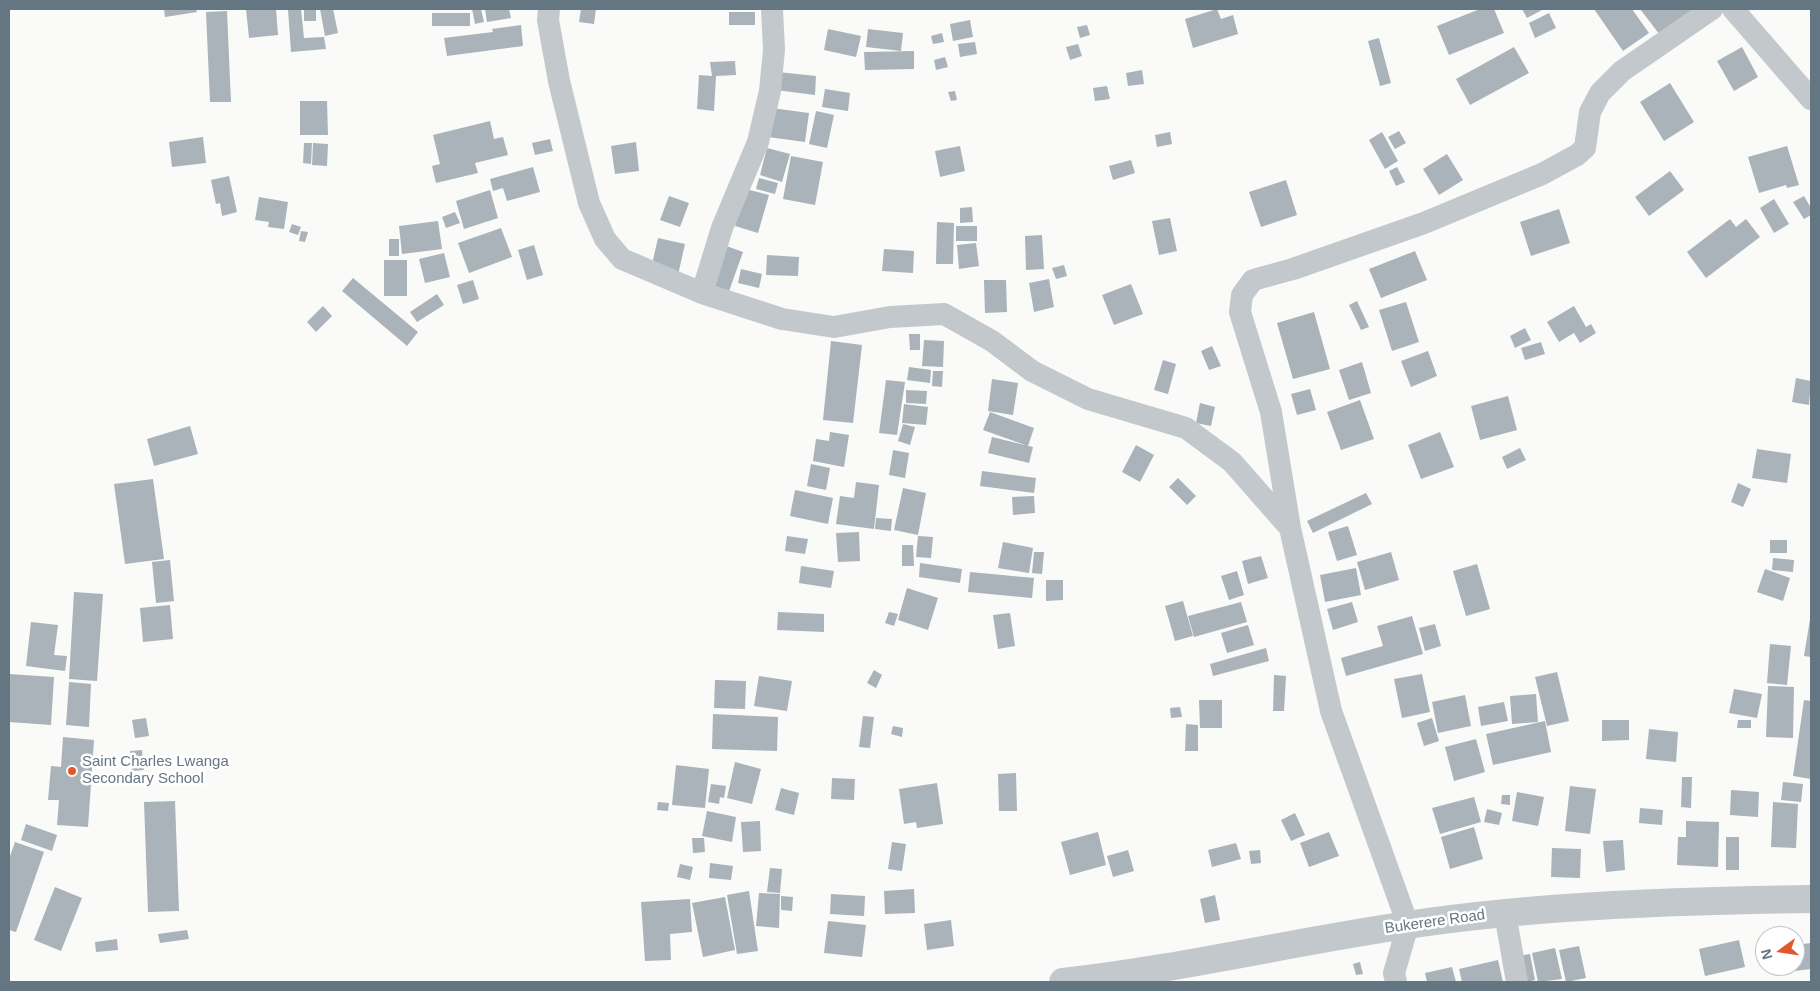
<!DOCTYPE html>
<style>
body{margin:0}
#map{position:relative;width:1820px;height:991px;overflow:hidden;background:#fafaf8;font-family:Arial,sans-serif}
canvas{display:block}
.frame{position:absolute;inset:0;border:10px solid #657683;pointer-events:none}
.north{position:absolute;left:1755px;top:926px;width:50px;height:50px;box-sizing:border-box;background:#fff;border:1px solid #c1c8cd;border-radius:50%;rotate:256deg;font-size:14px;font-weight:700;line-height:20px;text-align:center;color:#657683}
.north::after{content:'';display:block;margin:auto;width:18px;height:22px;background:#e4572e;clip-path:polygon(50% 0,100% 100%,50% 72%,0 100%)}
</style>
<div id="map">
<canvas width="1820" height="991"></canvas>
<div class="frame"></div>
<div class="north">N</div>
</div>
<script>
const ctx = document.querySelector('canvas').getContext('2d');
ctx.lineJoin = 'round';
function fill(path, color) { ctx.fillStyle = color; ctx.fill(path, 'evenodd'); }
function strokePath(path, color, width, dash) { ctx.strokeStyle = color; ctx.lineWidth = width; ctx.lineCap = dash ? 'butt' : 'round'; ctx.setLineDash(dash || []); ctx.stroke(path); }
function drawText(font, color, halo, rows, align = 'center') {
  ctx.font = font + ' Arial,sans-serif'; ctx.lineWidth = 5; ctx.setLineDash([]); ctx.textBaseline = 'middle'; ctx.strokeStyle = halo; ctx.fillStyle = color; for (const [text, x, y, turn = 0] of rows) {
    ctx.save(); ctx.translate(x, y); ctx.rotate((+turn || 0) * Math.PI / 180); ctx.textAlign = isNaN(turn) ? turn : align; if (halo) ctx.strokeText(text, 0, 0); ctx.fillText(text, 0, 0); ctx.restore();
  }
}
fill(new Path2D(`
 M164,9H196L197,12L165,17Z
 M246,9H276L278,35L249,38Z
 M288,9H301L304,38L324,37L326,49L291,52Z
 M304,9H316V21H304Z
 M320,9H333L338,33L325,36Z
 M472,9H481L484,22L475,24Z
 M485,9H509L511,18L487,22Z
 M581,9H596L594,24L579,22Z
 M1217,9L1221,19L1233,15L1238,34L1193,48L1185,19Z
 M1480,9H1494L1504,33L1449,55L1437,26Z
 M1522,9H1544L1527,18Z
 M1594,9H1632L1649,33L1623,51Z
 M1640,9H1694L1660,35Z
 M227,11L231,102H210L206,12Z
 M729,12H755V25H729Z
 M432,13H470V26H432Z
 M1549,13L1556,28L1535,38L1529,23Z
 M970,20L973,37L953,41L950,24Z
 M521,25L523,46L447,56L444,38L493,32L492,29Z
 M1087,25L1090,35L1080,38L1077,27Z
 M828,29L861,36L856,57L824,50Z
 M868,29L903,33L901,51L866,47Z
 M942,33L944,42L933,44L931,36Z
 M1379,38L1391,83L1380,86L1368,41Z
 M975,42L977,54L960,57L958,44Z
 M1078,44L1082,56L1070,60L1066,47Z
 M1514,47L1529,73L1470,105L1456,79Z
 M1742,47L1758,77L1734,91L1717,61Z
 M914,51V69L865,70L864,52Z
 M945,57L948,67L936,70L934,60Z
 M735,61L736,75L716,76L714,111L697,109L699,75L712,76L710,62Z
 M1142,70L1144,84L1128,86L1126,73Z
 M778,72L816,76L815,95L776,90Z
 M1670,83L1694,122L1664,141L1640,102Z
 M1107,86L1110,99L1095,101L1093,88Z
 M825,89L850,93L848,111L822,107Z
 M955,91L957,100L951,101L948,92Z
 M300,101H327L328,135H300Z
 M772,108L809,113L805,142L768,137Z
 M816,111L834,115L827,148L809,144Z
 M490,121L494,139L503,137L508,155L475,163L478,173L436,183L432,166L440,164L433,135Z
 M1399,131L1406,143L1395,149L1388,137Z
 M1170,132L1172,144L1157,147L1155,135Z
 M1382,132L1398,161L1385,169L1369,140Z
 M203,137L206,163L172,167L169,142Z
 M550,139L553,151L535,155L532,143Z
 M636,142L639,171L615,174L611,146Z
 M304,143H312L311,164L303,163Z
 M313,143L328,144L327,166L312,165Z
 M960,146L965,171L940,177L935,151Z
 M1787,146L1799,185L1787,188L1786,185L1759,193L1748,157Z
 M767,148L790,154L782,182L760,175Z
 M1447,154L1463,180L1439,195L1423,169Z
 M791,156L823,162L815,205L783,199Z
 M1131,160L1135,173L1113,180L1109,166Z
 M533,167L540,192L507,201L503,188L493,191L490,179Z
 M1397,167L1405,182L1396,186L1389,171Z
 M1670,171L1684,190L1649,216L1635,197Z
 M229,176L237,212L222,216L220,203L216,204L211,180Z
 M759,178L778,183L775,194L756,189Z
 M1286,180L1297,215L1261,227L1249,192Z
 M746,189L769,195L758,233L735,226Z
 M490,190L498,218L464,229L456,201Z
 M669,196L689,203L680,227L660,220Z
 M1804,196L1811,208V215L1804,219L1793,202Z
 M259,197L288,202L284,229L268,227L269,222L255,220Z
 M1774,199L1789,224L1774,233L1760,208Z
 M972,207L973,222L960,223V208Z
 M1559,209L1570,243L1531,256L1520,222Z
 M455,212L460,223L446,228L442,217Z
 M1170,218L1177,251L1159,255L1152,221Z
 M1730,219L1736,227L1746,219L1760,237L1706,278L1687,252Z
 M438,221L442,249L402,254L399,226Z
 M937,222L954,223L953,264H936Z
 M292,224L301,227L298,235L289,232Z
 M956,226H977V241H956Z
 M501,228L512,257L469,273L458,243Z
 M301,231L308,232L305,242L299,241Z
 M1042,235L1044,269L1026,270L1025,236Z
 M658,238L685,244L678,275L651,269Z
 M389,239H399V256H389Z
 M976,243L979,266L959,269L957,245Z
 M721,244L743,252L727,297L704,289Z
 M534,245L543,275L527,280L518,250Z
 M884,249L914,251L913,273L882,271Z
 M1415,251L1427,280L1381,298L1369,269Z
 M444,253L450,277L425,283L419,259Z
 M767,255L799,257L798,276L766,275Z
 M384,260H407V296H384Z
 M1064,265L1067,276L1056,279L1052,268Z
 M741,269L762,274L759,288L738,283Z
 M353,278L418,332L407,346L342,291Z
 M1049,279L1054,307L1034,312L1029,283Z
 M473,280L479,299L463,304L457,285Z
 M984,280H1006L1007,312L985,313Z
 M1131,284L1143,314L1114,325L1102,295Z
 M437,294L444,305L417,322L410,312Z
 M1357,301L1369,327L1361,330L1349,305Z
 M1406,302L1419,342L1392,351L1379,310Z
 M323,306L332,316L316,332L307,322Z
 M1574,306L1586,327L1591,324L1596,333L1580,343L1574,333L1559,342L1547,322Z
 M1314,312L1330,369L1293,379L1277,323Z
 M1525,328L1531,340L1515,348L1510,336Z
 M909,334H920V350H910Z
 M924,340L944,341L943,367L922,366Z
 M831,341L862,345L853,423L823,420Z
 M1541,342L1545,354L1525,360L1521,348Z
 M1212,346L1221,366L1209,370L1201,351Z
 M1428,351L1437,376L1411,387L1401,361Z
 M1163,360L1176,364L1168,394L1154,390Z
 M1362,362L1371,393L1349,400L1339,370Z
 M909,367L931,370L930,383L907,380Z
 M933,371H943L942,387L932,386Z
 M1796,378L1811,381L1809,405L1792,402Z
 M992,379L1018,383L1013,415L988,411Z
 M886,380L905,382L897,435L879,433Z
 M1310,389L1316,410L1297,415L1291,394Z
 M906,390L927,391L926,404L906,403Z
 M1508,396L1517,430L1480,440L1471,406Z
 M1360,400L1374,439L1341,450L1327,412Z
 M1200,403L1215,407L1211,426L1196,423Z
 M904,404L928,407L926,425L902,423Z
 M990,412L1034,428L1028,446L983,430Z
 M903,424L915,427L910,445L898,441Z
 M190,426L198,454L154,466L147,439Z
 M830,432L849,435L844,467L813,461L816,439L829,441Z
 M1440,432L1454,467L1421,479L1408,445Z
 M992,437L1033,447L1029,463L988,453Z
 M1136,445L1154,455L1140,482L1122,472Z
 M1520,448L1526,460L1507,469L1502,457Z
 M1757,449L1791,454L1787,483L1752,478Z
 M893,450L909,453L905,478L889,475Z
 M811,464L830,468L826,490L807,486Z
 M982,471L1036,478L1034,493L980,486Z
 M1178,478L1196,496L1187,505L1169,487Z
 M153,479L164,559L125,564L114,484Z
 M856,482L879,485L874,529L836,524L840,496L854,498Z
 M1738,483L1751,489L1743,507L1731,502Z
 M903,488L926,493L918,535L894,530Z
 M795,490L833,498L828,524L790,516Z
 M1366,493L1372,504L1313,533L1307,521Z
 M1034,496L1035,513L1013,515L1012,497Z
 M876,518L892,519L891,531L875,529Z
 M1348,526L1357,555L1337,561L1328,532Z
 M859,532L860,561L838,562L836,533Z
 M787,536L808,539L805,554L785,551Z
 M918,536L933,537L931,558L916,557Z
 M1770,540H1787V553H1770Z
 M1003,542L1033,548L1029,573L998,568Z
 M902,545H913L914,566H902Z
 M1034,552H1044L1042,574L1032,573Z
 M1391,552L1399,580L1365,590L1357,562Z
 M1261,556L1268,578L1248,584L1242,561Z
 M1773,558L1794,560L1793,572L1772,570Z
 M170,560L174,601L156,603L152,562Z
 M920,563L962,569L960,583L919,577Z
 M1477,564L1490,609L1466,616L1453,571Z
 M801,566L834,571L831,588L799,583Z
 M1356,568L1361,595L1325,602L1320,575Z
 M1765,569L1790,578L1783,601L1757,592Z
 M1237,571L1244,595L1229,600L1221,576Z
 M970,572L1034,578L1032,598L968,592Z
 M1046,580H1063V600L1046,601Z
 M907,588L938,598L928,630L898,620Z
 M74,592L103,594L97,681L69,679Z
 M1183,601L1193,636L1175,641L1165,606Z
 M1241,602L1247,622L1194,637L1188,616Z
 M1352,602L1358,622L1333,630L1327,609Z
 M170,605L173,639L143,642L140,608Z
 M778,612L824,614V632L777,630Z
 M889,612L898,614L894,626L885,623Z
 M1010,613L1015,646L998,649L993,615Z
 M1412,616L1423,654L1346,676L1341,658L1383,646L1377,626Z
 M1810,619H1811V657L1804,656Z
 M31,622L58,625L54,655L67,656L65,671L26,666Z
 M1435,624L1441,646L1425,651L1419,628Z
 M1248,625L1254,645L1227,653L1221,633Z
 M1770,644L1791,646L1787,685L1767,683Z
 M1266,648L1269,661L1213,676L1210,664Z
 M874,670L882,675L876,688L867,683Z
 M1557,672L1569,721L1547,726L1535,677Z
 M9,674L54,677L51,725L9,722Z
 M1422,674L1430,712L1402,718L1394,679Z
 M1274,675L1286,676L1284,711H1273Z
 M759,676L792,681L787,711L754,706Z
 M715,680L746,681L745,709L714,708Z
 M69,682L91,684L89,727L66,725Z
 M1768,686L1794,687L1793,738L1766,737Z
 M1734,689L1762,694L1757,718L1729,713Z
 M1536,694L1538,722L1512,724L1510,696Z
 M1465,695L1471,726L1438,733L1432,702Z
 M1199,700H1222V728H1200Z
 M1804,700L1811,701V779L1793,776Z
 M1504,702L1508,721L1481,726L1478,707Z
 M1180,707L1182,717L1171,718L1170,708Z
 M713,714L778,717L777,751L712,749Z
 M863,716L874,717L870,748L859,747Z
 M146,718L149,736L135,738L132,720Z
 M1432,718L1439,741L1424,746L1417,723Z
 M1602,720H1629V740L1602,741Z
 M1738,720H1751V728H1737Z
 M1545,721L1551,752L1493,765L1486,734Z
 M1186,724L1198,725V751H1185Z
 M893,726L903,728L902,737L891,734Z
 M1649,729L1678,732L1676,762L1646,759Z
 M63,737L94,740L88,827L57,825L59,800H48L51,766L61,767Z
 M1476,739L1485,772L1454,781L1445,747Z
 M142,750L144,770L132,771L130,751Z
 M735,762L761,769L752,804L727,798Z
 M676,765L709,769L705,808L672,805Z
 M1016,773L1017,811H999L998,774Z
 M1682,777H1692L1691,808L1681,807Z
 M832,778L855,779L854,800L831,799Z
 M1783,782L1803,784L1801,802L1781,800Z
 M937,783L943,824L917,828L916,822L904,824L899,789Z
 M711,784L726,786L724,798L720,797L719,804L708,802Z
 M1570,786L1596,789L1590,834L1565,831Z
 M781,788L799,793L794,815L775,810Z
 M1731,790L1759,792L1758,817L1730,815Z
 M1517,792L1544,797L1538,826L1512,821Z
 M1502,795H1510V805L1501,804Z
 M1474,797L1481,822L1440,834L1432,808Z
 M175,801L179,911L148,912L144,802Z
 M658,802L669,803L668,811L657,810Z
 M1773,802L1798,804L1796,848L1771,847Z
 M1640,808L1663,810L1662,825L1639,823Z
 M1487,809L1502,813L1499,825L1484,822Z
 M707,811L736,817L732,842L702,836Z
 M1295,813L1305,835L1291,841L1281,820Z
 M760,821L761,851L743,852L741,822Z
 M1686,821L1719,822L1718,867L1677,865L1678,837H1686Z
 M26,824L57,835L52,851L21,840Z
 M1474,827L1483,859L1450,869L1441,837Z
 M1098,832L1106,865L1070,875L1061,842Z
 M1329,832L1339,856L1309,867L1300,843Z
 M1726,837H1739V870H1726Z
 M692,838H704L705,852L693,853Z
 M1623,840L1625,870L1606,872L1603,841Z
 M15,842L44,852L16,932L9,930V859Z
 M892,842L906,844L902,871L888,869Z
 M1236,843L1241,859L1212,867L1208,850Z
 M1552,848L1581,849L1580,878L1551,877Z
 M1128,850L1134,871L1113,877L1107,856Z
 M1260,850L1261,863L1251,864L1249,851Z
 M710,863L733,866L731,880L709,878Z
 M680,864L693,867L690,880L677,877Z
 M770,868L782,869L780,893L767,892Z
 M55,887L82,898L61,951L34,940Z
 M914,889L915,913L885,914L884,891Z
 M749,891L758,951L737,954L727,895Z
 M759,893L780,894L779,928L756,926Z
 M831,894L865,896L864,916L830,914Z
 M1215,895L1220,920L1205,923L1200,899Z
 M781,896L793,897L792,911L781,910Z
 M725,897L735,950L703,957L692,903Z
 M690,899L692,932L670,934L671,960L645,961L641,902Z
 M951,920L954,946L927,950L924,924Z
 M828,921L866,925L862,957L824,953Z
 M187,930L189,939L160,943L158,934Z
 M117,939L118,950L96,952L95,942Z
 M1739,940L1745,967L1705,976L1699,949Z
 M1811,943V969L1795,971V945Z
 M1579,946L1586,978L1566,982L1559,950Z
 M1555,948L1562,979L1538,982L1532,953Z
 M1530,954L1535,980L1527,982L1513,957Z
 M1498,960L1503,982H1462L1459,969Z
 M1360,962L1363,974L1356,975L1353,964Z
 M1452,967L1456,982H1427L1425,973Z`), '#aab3b9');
strokePath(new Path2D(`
 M549,9L548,20L559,81L589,203L605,239L622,259L702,293L782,319L834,327L890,317L944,314L992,341L1032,371L1088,399L1186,428L1232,462L1290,528
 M1733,9L1811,99
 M702,293L722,228L758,142L770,91L774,50L772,9
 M1505,913L1517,982
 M1396,982L1394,973L1408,925L1331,711L1290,528L1271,412L1240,312L1242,295L1253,280L1293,269L1424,223L1542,174L1577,155L1585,148L1590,112L1600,93L1622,71L1712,9`), '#c3c8cc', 22);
strokePath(new Path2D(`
 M1063,982C1179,969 1292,942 1407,925C1541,905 1676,901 1811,899`), '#c3c8cc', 28);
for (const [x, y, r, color] of [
 [72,771,5,"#e4572e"]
]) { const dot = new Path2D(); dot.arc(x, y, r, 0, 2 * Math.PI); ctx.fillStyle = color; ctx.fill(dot); strokePath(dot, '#fff', 2); }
drawText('15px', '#657683', '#fff', [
 ["Saint Charles Lwanga",82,762],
 ["Secondary School",82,779]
], 'left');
drawText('15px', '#657683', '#fff', [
 ["Bukerere Road",1435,922,-8]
]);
</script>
